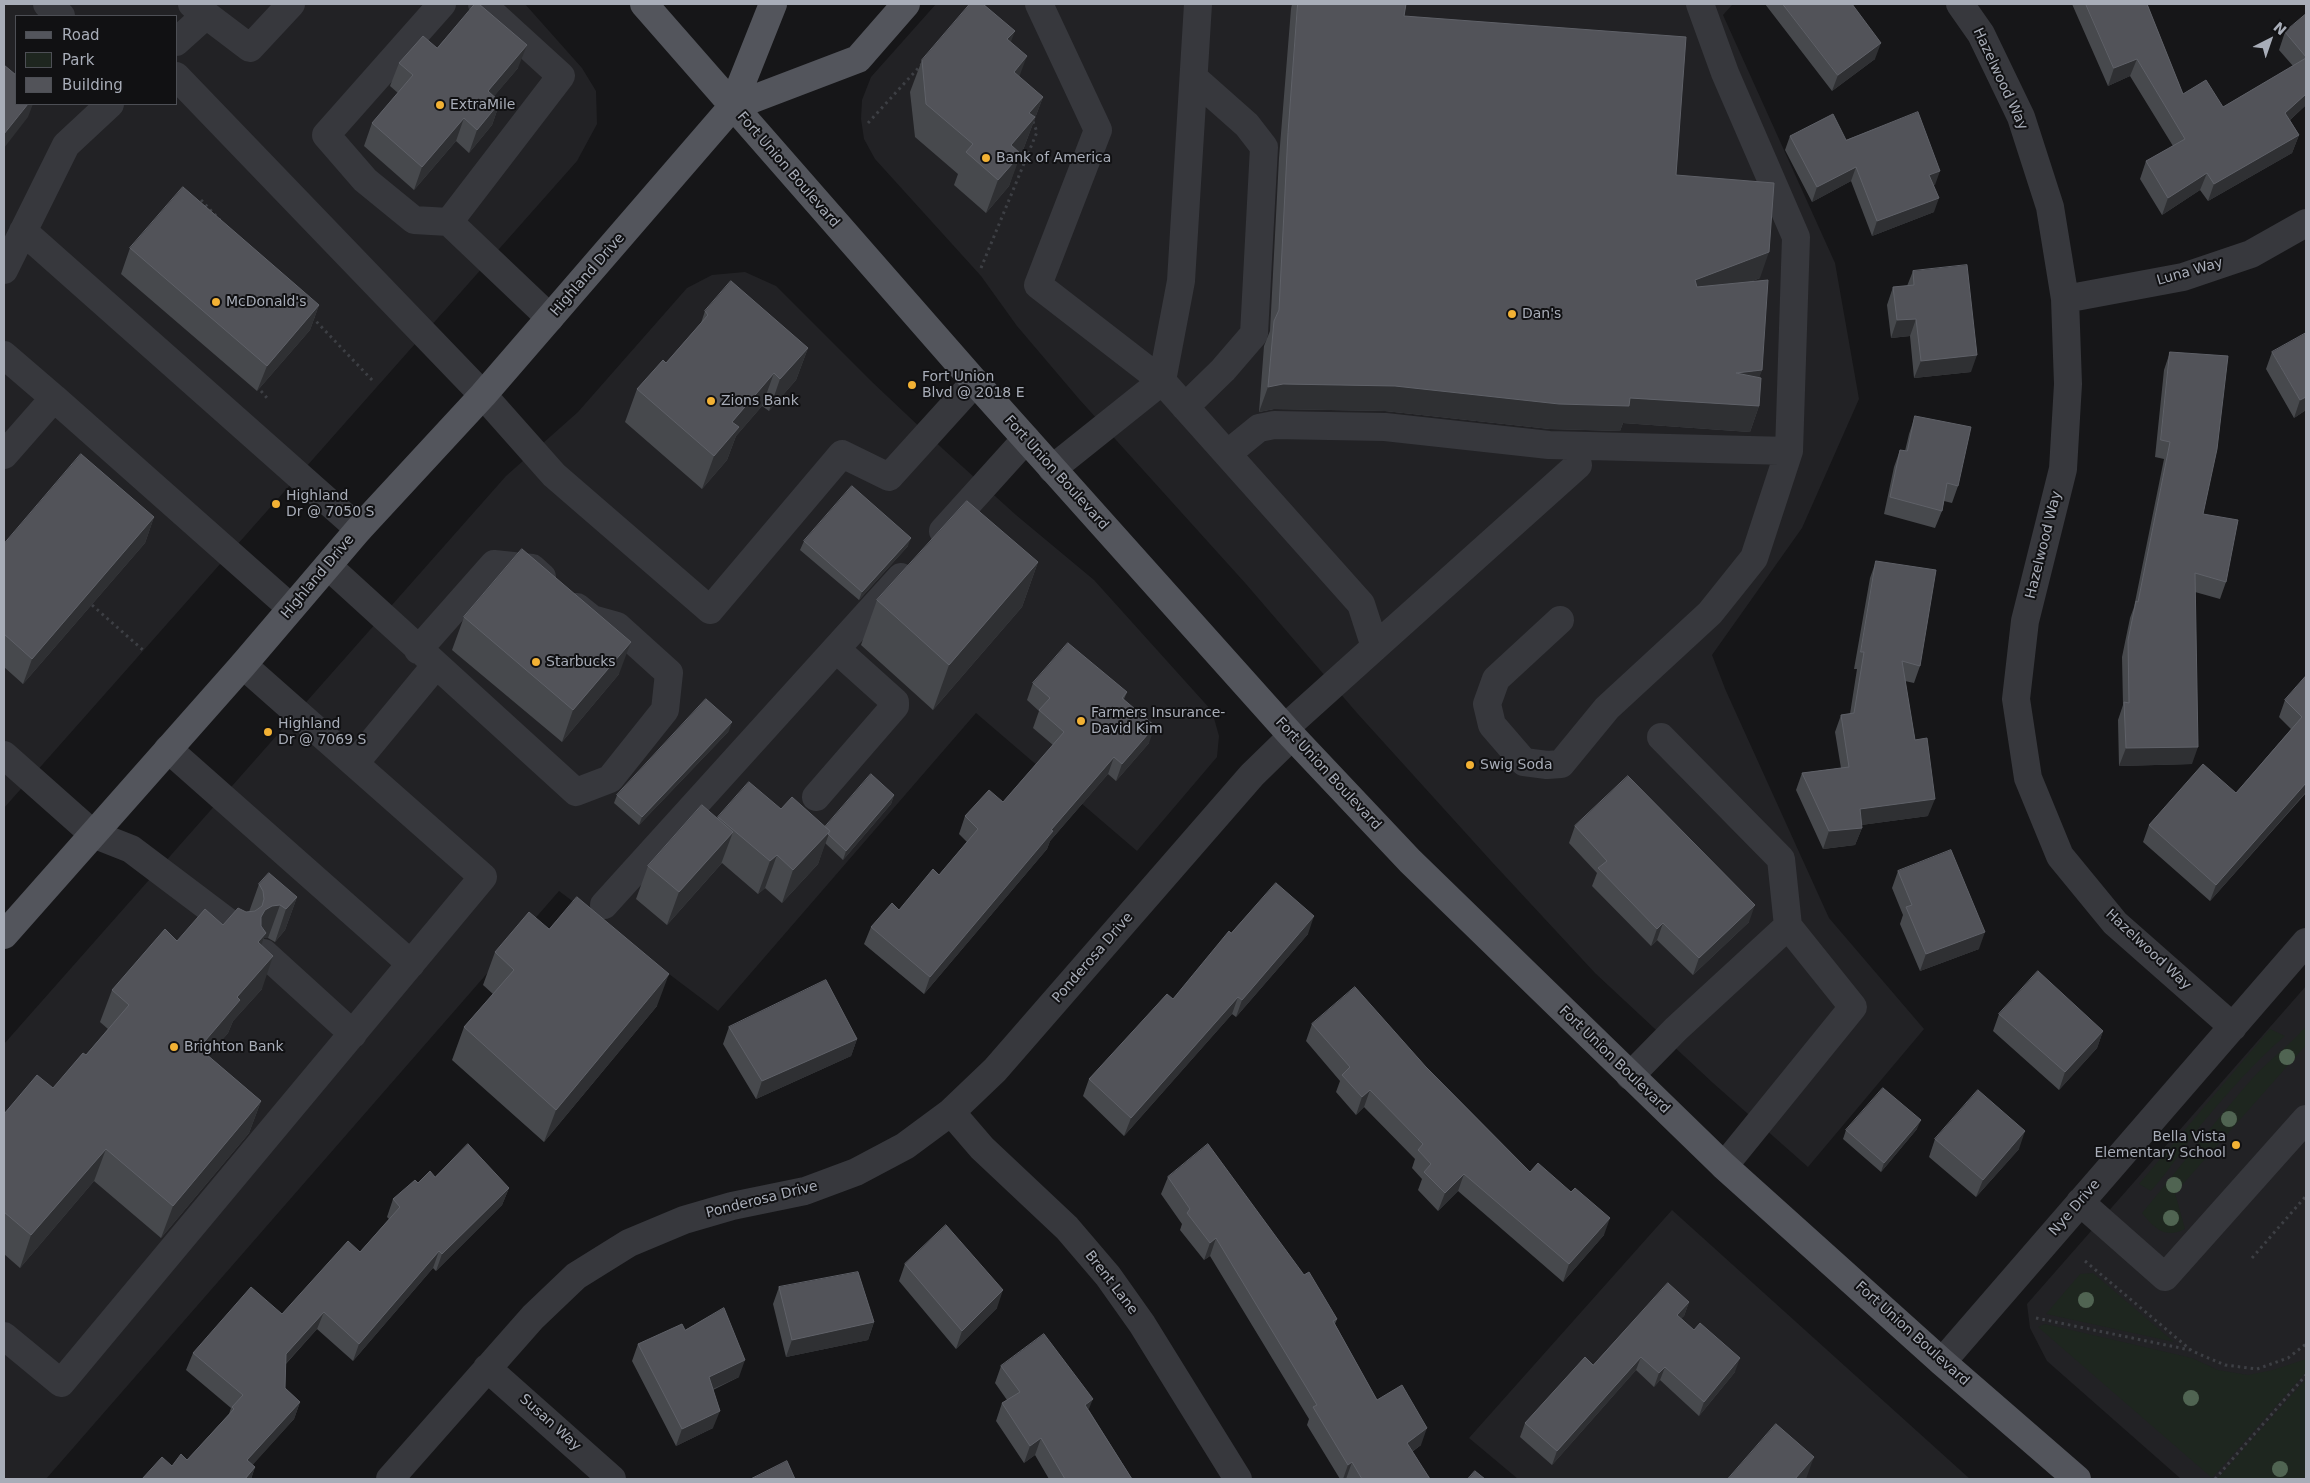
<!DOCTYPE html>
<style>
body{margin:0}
#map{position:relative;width:2310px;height:1483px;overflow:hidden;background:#161618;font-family:"DejaVu Sans",sans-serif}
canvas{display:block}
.frame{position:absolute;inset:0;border:5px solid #a8adb8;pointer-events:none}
.legend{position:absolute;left:15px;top:15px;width:162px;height:90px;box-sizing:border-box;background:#111113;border:1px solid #4d4f55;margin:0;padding:6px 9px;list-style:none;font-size:15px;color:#a8adb8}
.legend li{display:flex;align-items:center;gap:10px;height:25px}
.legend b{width:25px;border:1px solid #4d4f55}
.north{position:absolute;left:2245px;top:15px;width:50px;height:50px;-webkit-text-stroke:4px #111113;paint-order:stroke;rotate:41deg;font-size:14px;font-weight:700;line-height:20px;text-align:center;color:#a8adb8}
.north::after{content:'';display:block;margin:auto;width:18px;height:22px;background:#a8adb8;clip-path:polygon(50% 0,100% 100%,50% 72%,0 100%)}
</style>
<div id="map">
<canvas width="2310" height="1483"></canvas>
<div class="frame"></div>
<ul class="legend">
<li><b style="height:6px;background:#53555c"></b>Road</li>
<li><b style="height:14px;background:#1e261f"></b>Park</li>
<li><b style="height:14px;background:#525359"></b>Building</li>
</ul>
<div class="north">N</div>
</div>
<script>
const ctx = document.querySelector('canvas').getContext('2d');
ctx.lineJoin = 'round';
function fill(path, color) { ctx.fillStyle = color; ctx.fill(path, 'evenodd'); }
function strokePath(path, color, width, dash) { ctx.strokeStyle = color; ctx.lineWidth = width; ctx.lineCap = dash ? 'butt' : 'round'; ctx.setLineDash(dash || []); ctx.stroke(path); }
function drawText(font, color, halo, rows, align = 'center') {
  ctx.font = font + ' "DejaVu Sans",sans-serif'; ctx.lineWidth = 4; ctx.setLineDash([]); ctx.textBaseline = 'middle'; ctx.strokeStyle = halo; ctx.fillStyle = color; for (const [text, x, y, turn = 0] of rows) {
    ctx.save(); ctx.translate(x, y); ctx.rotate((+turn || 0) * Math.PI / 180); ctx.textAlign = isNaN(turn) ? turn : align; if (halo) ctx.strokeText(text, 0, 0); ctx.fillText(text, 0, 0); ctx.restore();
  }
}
fill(new Path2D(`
 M4,4H525L582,68L596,91L597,124L577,161L4,808ZM16,16H176V104H16Z
 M936,4H1733L1723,15L1835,263L1859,399L1802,528L1712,655L1726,691L1829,918L1924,1029L1808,1167L1713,1083L1595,973L1492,862L1357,713L1246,584L1079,399L1017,326L981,276L875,159L864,139L861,119L862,100L871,77Z
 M745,272L776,286L870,380L943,449L1016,515L1094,580L1212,711L1219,736L1217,757L1137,851L976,713L718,1011L559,891L46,1479H4V1044L506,476L578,412L687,288L712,275Z
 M2306,986V1479H2181L2047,1361L2030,1328L2027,1304Z
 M1672,1210L1970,1479H1518L1469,1438Z`), '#222225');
fill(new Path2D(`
 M2306,1026V1045L2175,1193L2185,1229C2165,1239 2155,1229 2142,1213C2179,1169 2213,1123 2251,1080C2268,1060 2290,1046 2306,1026Z
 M2270,1029L2285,1036C2254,1062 2226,1095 2200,1126C2183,1148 2169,1171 2151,1191L2139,1184Z
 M2093,1273L2174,1342L2046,1314L2080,1274Z
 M2045,1324L2192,1358L2218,1370L2248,1375L2273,1370L2306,1359V1372L2212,1478L2038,1327Z
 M2306,1379V1479H2217Z`), '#1e261f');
strokePath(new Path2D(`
 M868,123L922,64
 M201,200L220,220
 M981,268L1037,132L1032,119
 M312,317L374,382
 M261,391L267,398
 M92,605L143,650
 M2252,1258L2306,1196
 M2085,1261L2192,1351L2225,1365L2257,1369L2288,1358L2306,1344
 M2036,1318L2190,1350
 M2215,1479L2306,1375`), '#3d3f44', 3, [2.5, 4]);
strokePath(new Path2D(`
 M47,4L61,16
 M192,4L250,48L291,4
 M442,4L326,135L365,180L414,220L449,222L561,76L482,4
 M1039,4L1098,130L1038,285L1162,381L1361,604L1375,647L1285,728
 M1960,4L1981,34L2021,117L2050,207L2065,299L2068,384L2063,469L2025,621L2016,699L2028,778L2060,856L2115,923L2233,1027
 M176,42L206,15
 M176,76L483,395L554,475L710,610L842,454L889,477L975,382
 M449,222L550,318
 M23,231L359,529
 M4,270L66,145L110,104
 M2065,299L2183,277L2251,254L2306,223
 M4,355L54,398
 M1185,407L1223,370L1254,334L1264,147L1247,125L1194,78
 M1227,454L1259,428L1274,425L1385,427L1549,445L1789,451
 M4,455L54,398L291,608
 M1052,469L1162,381L1181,281L1198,4
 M943,531L1026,439
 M328,566L576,792L610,779L665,710L669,673L617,626L592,619L577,607
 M1560,620L1496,679L1487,704L1492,725L1524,762L1547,765L1561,764L1607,708L1710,613L1754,558L1789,451L1796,237L1725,73L1700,4
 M1375,647L1578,465
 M418,650L494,564L532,568L542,577
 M1661,737L1781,859L1788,926
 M168,749L411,964
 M4,755L93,834L131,849L237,929
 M355,763L436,665
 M816,797L895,706V702L836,649
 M604,905L901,577
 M264,953L353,1034
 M1630,1076L1676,1029L1788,926L1853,1007L1724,1166
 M951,1112L982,1148L1067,1228L1108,1276L1142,1324L1238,1479
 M2080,1202L2165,1277L2306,1119
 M4,1336L61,1383L483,877L243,665
 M1942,1362L2306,942
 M487,1368L612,1479
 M390,1479L533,1317L576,1276L629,1243L684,1220L732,1206L805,1191L856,1172L905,1146L951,1112L995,1070L1252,775L1292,736`), '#37383d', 28);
strokePath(new Path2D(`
 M644,4L975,382L1292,736L1410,861L1724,1166L1942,1362L2077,1479
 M732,107L858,59L906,4
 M4,935L243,665L359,529L483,395L732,107L773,4`), '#53555c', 28);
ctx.fillStyle = '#506452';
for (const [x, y] of [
 [2287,1057],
 [2229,1119],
 [2174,1185],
 [2171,1218],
 [2086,1300],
 [2191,1398],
 [2280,1469]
]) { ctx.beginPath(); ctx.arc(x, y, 8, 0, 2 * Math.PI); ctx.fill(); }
fill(new Path2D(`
 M1292,4H1406L1404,16L1676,175L1760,278L1750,282L1762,370L1759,377V406L1750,432L1623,423L1620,431L1550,429L1385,411L1274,409L1259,412L1264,346L1270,331L1279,158L1291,9Z
 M1765,4H1852L1875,59L1832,91Z
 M2072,4H2147L2183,94L2223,107L2293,66L2279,50L2285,32L2306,14V105L2290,120L2299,135L2292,153L2208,201L2200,190L2162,215L2140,179L2146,161L2173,146L2130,76L2108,86Z
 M1011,42L1019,77L1043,97L1023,150L1020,153L1009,186L986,213L954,185L958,174L915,137L910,92L922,60Z
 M437,48L518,68L494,96L500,102L492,125L469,153L456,141L414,190L364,146L372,123L398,93L390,86L399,63Z
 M1790,136L1846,140L1935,185H1934V212L1872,236L1851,181L1812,202L1785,150Z
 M130,248L319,305L310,330L257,391L121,274Z
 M1913,271L1971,372L1914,378L1910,336L1891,338L1887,305L1893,287L1907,286Z
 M705,311L808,348L796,380L769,411L762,406L736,436L727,460L702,489L625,422L637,389L666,363L701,323Z
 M2170,352L2203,514L2226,582L2220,599L2195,592L2192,764L2119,766L2118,720L2123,705L2122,657L2130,618L2134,607L2164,459L2155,457L2164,370Z
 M2272,352L2306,410L2294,418L2266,369Z
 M1915,416L1958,486L1952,503L1944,501L1942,511L1935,528L1884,514L1894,467L1900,450L1905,451L1909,434Z
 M154,517L145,543L23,684L4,667V544Z
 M804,541L908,546L859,600L800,550Z
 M1876,561L1920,666L1914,683L1905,681L1928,816L1861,825L1862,828L1855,845L1823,849L1796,790L1802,773L1841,768L1835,732L1841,715L1850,714L1857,669H1854L1870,578Z
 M1038,562L1022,607L933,710L861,645L877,600Z
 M464,617L619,674L562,742L452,650Z
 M2306,676V793L2210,901L2143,842L2149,825L2236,793L2291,729L2279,717L2285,700Z
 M1033,683L1127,692L1124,699L1149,743L1116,781L1108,774L1050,841L1047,849L924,994L864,944L871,927L899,910L939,875L967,842L959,834L965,816L1003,802L1053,745L1033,728L1039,711L1027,700Z
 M729,731L639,825L614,803L617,795Z
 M894,795L891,804L843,860L825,843L818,864L782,903L765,888L758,894L722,863L667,925L636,899L648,866L718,817L781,809L825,827Z
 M1575,826L1749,922L1693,975L1657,940L1651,946L1592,886L1597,873L1569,843Z
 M1898,871L1979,949L1920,971L1900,924L1903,915L1892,888Z
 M259,884L297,897L285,930L275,942L268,938H264L261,945L262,989L233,1021L228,1033L208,1056L261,1101L249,1133L161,1238L94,1181L20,1268L4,1254V1114L53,1088L86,1055L108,1029L100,1022L112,990L246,912H249Z
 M549,929L657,1006L544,1142L452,1060L464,1027L493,994L483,985L495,952Z
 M1231,933L1308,934L1236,1017L1232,1014L1124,1136L1083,1096L1089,1079L1173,999Z
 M1999,1014L2103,1031L2097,1048L2059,1090L1993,1031Z
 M1312,1024L1426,1067L1530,1172L1604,1235L1563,1282L1458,1191L1438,1211L1418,1190L1422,1179L1412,1168L1415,1159L1364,1107L1356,1115L1336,1092L1340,1081L1306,1041Z
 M729,1027L857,1039L851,1056L756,1099L723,1044Z
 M1917,1129L1881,1172L1843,1139L1846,1130Z
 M1935,1139L2019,1149L1976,1197L1929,1157Z
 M435,1177L509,1188L502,1205L436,1271L433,1268L353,1361L317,1329L285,1365V1388L300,1402L294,1419L252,1465L255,1467L251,1479H142L187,1460L229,1414L231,1408L186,1370L193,1353L282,1314L360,1252L389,1219L387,1217L393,1199L418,1183Z
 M1168,1177L1304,1275L1337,1319L1335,1324L1377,1400L1421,1445L1412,1452L1430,1479H1340L1307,1425L1309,1419L1210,1256L1204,1260L1180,1230L1182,1224L1161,1194Z
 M905,1264L997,1308L956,1349L899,1281Z
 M779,1287L874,1322L868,1340L786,1357L773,1304Z
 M1689,1302L1684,1316L1681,1318L1735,1372L1699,1416L1660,1380L1654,1387L1636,1370L1552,1465L1520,1437L1525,1423L1593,1365Z
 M685,1330L739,1377L713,1390V1428L676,1446L632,1361L638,1344Z
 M1001,1366L1089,1410L1132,1479H1049L1035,1455L1024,1463L996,1421L1002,1403L1007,1400L995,1383Z`), '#47494d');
fill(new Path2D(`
 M1015,31L1003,63L1007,39Z
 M1881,43L1875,59L1832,91L1838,75Z
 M527,45L518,68L479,114L488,91Z
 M1027,56L1015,88L1014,72Z
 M2137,59L2130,76L2108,86L2114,68Z
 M2306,94V105L2279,130L2285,113Z
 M1043,97L1023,150L999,178L1011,145L1029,113Z
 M500,102L492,125L469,153L477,130Z
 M28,104H33L28,117L4,148V134Z
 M464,118L456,141L414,190L422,167Z
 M2299,135L2292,153L2208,201L2214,184Z
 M1021,154L1009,186L986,213L998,180Z
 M1856,167L1851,181L1812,202L1817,187Z
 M1940,171L1935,185L1924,189L1929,175Z
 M2207,173L2200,190L2162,215L2168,198Z
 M1939,198L1934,212L1872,236L1877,221Z
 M1769,252L1760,278L1686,306L1695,280Z
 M319,305L310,330L257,391L267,366Z
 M1916,319L1910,336L1891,338L1897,320Z
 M808,348L796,380L769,411L780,379Z
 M1977,355L1971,372L1914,378L1921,361Z
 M1762,370L1753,395L1736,373Z
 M774,373L762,406L736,436L727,460L702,489L714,456L732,422Z
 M1283,384L1395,386L1630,398L1759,406L1750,432L1623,423L1620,431L1550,429L1385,411L1274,409L1259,412L1268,387Z
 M2306,397V410L2294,418L2300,400Z
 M154,517L145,543L23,684L32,659Z
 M911,538L908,546L859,600L862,592Z
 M1038,562L1022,607L933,710L949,665Z
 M631,642L619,674L562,742L573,710Z
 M732,722L729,731L639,825L642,817Z
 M1155,726L1149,743L1116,781L1122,764Z
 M2198,747L2192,764L2119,766L2126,748Z
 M1114,757L1108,774L1050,841L1047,849L924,994L930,977L1051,830Z
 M2306,783V792L2210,901L2216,885Z
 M894,795L891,804L843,860L846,851Z
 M1935,799L1928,816L1854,826L1860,809Z
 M1862,828L1855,845L1823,849L1829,831Z
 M830,831L818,864L782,903L793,870Z
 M733,832L721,864L667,925L679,892Z
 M777,855L765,888L758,894L770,861Z
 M297,897L285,930L275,942L286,909Z
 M280,905L268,938H264L254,965L261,917L265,910L272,906Z
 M1755,905L1749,922L1693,975L1699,958Z
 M1314,916L1308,934L1236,1017L1242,1000Z
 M1663,923L1657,940L1651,946L1657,929Z
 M1985,932L1979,949L1920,971L1926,954Z
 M273,956L262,989L233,1021L228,1033L187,1081L199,1048L237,997Z
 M669,974L657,1006L544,1142L556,1110Z
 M1238,997L1232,1014L1124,1136L1131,1118Z
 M2103,1031L2097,1048L2059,1090L2065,1072Z
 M857,1039L851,1056L756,1099L762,1081Z
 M1370,1090L1364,1107L1356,1115L1362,1097Z
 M261,1101L249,1133L161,1238L173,1206Z
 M1921,1120L1917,1129L1881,1172L1884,1163Z
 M2025,1131L2019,1149L1976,1197L1983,1180Z
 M106,1149L94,1181L20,1268L31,1235Z
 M1464,1174L1458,1191L1438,1211L1445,1193Z
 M509,1188L502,1205L436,1271L442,1254Z
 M1610,1218L1604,1235L1563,1282L1569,1264Z
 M1216,1238L1210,1256L1204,1260L1210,1243Z
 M439,1251L433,1268L353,1361L359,1344Z
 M1003,1290L997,1308L956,1349L962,1331Z
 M1689,1302L1684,1316L1672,1329L1677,1315Z
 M324,1312L317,1329L279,1371L286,1354Z
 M874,1322L868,1340L786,1357L792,1340Z
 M1641,1357L1636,1370L1552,1465L1557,1451Z
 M1740,1358L1735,1372L1699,1416L1704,1402Z
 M745,1360L739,1377L702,1394L709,1377Z
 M1665,1367L1660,1380L1654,1387L1659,1373Z
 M1093,1399L1086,1416L1085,1405Z
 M300,1402L294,1419L241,1478L247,1460Z
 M720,1411L713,1428L676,1446L682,1429Z
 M1427,1428L1421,1445L1400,1460L1407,1443Z
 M1041,1438L1035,1455L1024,1463L1030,1446Z
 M1814,1457L1806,1479H1795Z
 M1352,1462L1346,1479H1343L1348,1465Z
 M255,1467L251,1479H245Z`), '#2f3033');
const building = new Path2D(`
 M475,4H479L527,45L488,91L500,102L477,130L464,118L422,167L372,123L413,75L399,63L423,36L437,48Z
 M970,4H983L1015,31L1007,39L1027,56L1014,72L1043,97L1029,113L1035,117L1011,145L1021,154L998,180L966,152L973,144L926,104L922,60Z
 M1298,4H1406L1404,16L1686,37L1676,175L1774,183L1769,252L1695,280L1697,287L1768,280L1762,370L1736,373L1761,378L1759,406L1630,398L1629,406L1559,404L1395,386L1283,384L1268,387L1274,321L1279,310L1288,133Z
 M1783,4H1852L1881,43L1838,75Z
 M2086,4H2147L2183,94L2206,80L2223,107L2306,58V94L2285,113L2299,135L2214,184L2207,173L2168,198L2146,161L2185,139L2137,59L2114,68Z
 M2306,14V57L2285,32Z
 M4,65L16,75V104H28L4,134Z
 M1918,112L1940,171L1929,175L1939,198L1877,221L1856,167L1817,187L1790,136L1833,114L1846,140Z
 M183,187L319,305L267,366L130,248Z
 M1967,265L1977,355L1921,361L1916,319L1897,320L1893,287L1914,285L1913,271Z
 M731,281L808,348L780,379L774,373L732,422L739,427L714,456L637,389L663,360L666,363L708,315L705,311Z
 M2306,333V397L2300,400L2272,352Z
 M2170,352L2228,356L2217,449L2203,514L2238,520L2226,582L2195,573L2198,747L2126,748L2124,702L2129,703L2128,640L2136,601L2138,602L2170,442L2161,440Z
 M1915,416L1971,427L1958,486L1947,483L1942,511L1890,497L1900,450L1907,451Z
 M81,454L154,517L32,659L4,634V544Z
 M852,486L911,538L862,592L804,541Z
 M967,501L1038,562L949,665L877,600Z
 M522,549L631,642L573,710L464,617Z
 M1876,561L1936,570L1920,666L1902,661L1915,740L1927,738L1935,799L1860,809L1862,828L1829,831L1802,773L1849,767L1841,715L1854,713L1864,652H1861Z
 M1068,643L1127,692L1122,698L1155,726L1122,764L1114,757L1051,830L1053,831L930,977L871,927L892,903L899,910L933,869L939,875L978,829L965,816L989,790L1003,802L1064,732L1039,710L1050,698L1033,683Z
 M2306,676V783L2216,885L2149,825L2203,764L2236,793L2302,717L2285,700Z
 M706,699L732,722L642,817L617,795Z
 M871,774L894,795L846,851L828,834L830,831L825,827Z
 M1628,776L1755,905L1699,958L1663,923L1657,929L1598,868L1607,861L1575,826Z
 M749,782L781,809L792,797L830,831L793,870L777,855L770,861L718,817Z
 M702,805L733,832L679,892L648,866Z
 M1951,850L1985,932L1926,954L1906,907L1912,905L1898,871Z
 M269,873L297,897L286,909L280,905L272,906L265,910L261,917V926L266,933L258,942L273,956L237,997L240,1000L199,1048L261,1101L173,1206L106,1149L31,1235L4,1212V1114L37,1075L53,1088L83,1053L86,1055L129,1005L112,990L165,929L177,941L205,909L223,925L238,908L246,912L255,911L262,906L264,899L263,891L259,884Z
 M1276,883L1314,916L1242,1000L1238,997L1131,1118L1089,1079L1167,994L1173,999L1229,931L1231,933Z
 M577,897L669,974L556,1110L464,1027L514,970L495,952L529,912L549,929Z
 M2038,971L2103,1031L2065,1072L1999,1014Z
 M826,980L857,1039L762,1081L729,1027Z
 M1355,987L1426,1067L1530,1172L1538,1163L1571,1192L1575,1188L1610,1218L1569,1264L1464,1174L1445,1193L1424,1172L1431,1164L1418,1150L1423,1144L1370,1090L1362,1097L1342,1075L1350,1067L1312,1024Z
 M1883,1088L1921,1120L1884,1163L1846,1130Z
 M1978,1090L2025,1131L1983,1180L1935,1139Z
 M468,1144L509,1188L442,1254L439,1251L359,1344L324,1312L286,1354L285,1388L300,1402L247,1460L255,1467L245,1479H142L162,1457L172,1466L181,1454L187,1460L234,1409L232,1407L243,1395L193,1353L251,1287L282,1314L348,1241L360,1252L400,1207L393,1199L415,1180L418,1183L430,1171L435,1177Z
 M1208,1144L1304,1275L1309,1272L1337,1319L1333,1321L1377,1400L1402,1385L1427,1428L1407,1443L1430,1479H1362L1352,1462L1348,1465L1313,1407L1317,1405L1216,1238L1210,1243L1187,1213L1190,1209L1168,1177Z
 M946,1225L1003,1290L962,1331L905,1264Z
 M858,1272L874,1322L792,1340L779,1287Z
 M1668,1283L1689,1302L1677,1315L1694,1330L1700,1323L1740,1358L1704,1402L1665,1367L1659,1373L1641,1357L1557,1451L1525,1423L1585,1357L1593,1365Z
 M724,1308L745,1360L709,1377L720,1411L682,1429L638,1344L682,1324L685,1330Z
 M1044,1334L1093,1399L1085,1405L1132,1479H1065L1041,1438L1030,1446L1002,1403L1020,1392L1001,1366Z
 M1776,1424L1814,1457L1795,1479H1728Z
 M787,1461L795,1479H751Z
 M1475,1471L1485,1479H1468Z`);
fill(building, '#525359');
strokePath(building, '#5f6168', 1);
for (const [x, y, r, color] of [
 [440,105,5,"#f2b134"],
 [986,158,5,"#f2b134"],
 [216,302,5,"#f2b134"],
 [1512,314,5,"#f2b134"],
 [912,385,5,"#f2b134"],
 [711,401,5,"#f2b134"],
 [276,504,5,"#f2b134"],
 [536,662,5,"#f2b134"],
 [1081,721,5,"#f2b134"],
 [268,732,5,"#f2b134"],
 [1470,765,5,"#f2b134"],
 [174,1047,5,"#f2b134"],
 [2236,1145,5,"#f2b134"]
]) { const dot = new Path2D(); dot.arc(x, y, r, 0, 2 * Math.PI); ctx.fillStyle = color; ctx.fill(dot); strokePath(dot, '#111113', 2); }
drawText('14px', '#a8adb8', '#111113', [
 ["Hazelwood Way",2000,79,65],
 ["Fort Union Boulevard",788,170,49],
 ["Luna Way",2190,272,-16],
 ["Highland Drive",588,275,-49],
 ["Fort Union Boulevard",1056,473,48],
 ["Hazelwood Way",2044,545,-76],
 ["Highland Drive",318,577,-50],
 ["Fort Union Boulevard",1328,774,47],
 ["Hazelwood Way",2148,950,43],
 ["Ponderosa Drive",1093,958,-49],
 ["Fort Union Boulevard",1614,1060,44],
 ["Ponderosa Drive",762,1200,-14],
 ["Nye Drive",2075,1208,-49],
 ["Brent Lane",1111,1283,52],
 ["Fort Union Boulevard",1912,1334,42],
 ["Susan Way",550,1423,42]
]);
drawText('14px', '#a8adb8', '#111113', [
 ["ExtraMile",450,105],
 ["Bank of America",996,158],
 ["McDonald's",226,302],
 ["Dan's",1522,314],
 ["Fort Union",922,377],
 ["Blvd @ 2018 E",922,393],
 ["Zions Bank",721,401],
 ["Highland",286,496],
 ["Dr @ 7050 S",286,512],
 ["Starbucks",546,662],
 ["Farmers Insurance-",1091,713],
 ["David Kim",1091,729],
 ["Highland",278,724],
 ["Dr @ 7069 S",278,740],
 ["Swig Soda",1480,765],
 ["Brighton Bank",184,1047],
 ["Bella Vista",2226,1137,"right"],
 ["Elementary School",2226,1153,"right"]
], 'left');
</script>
